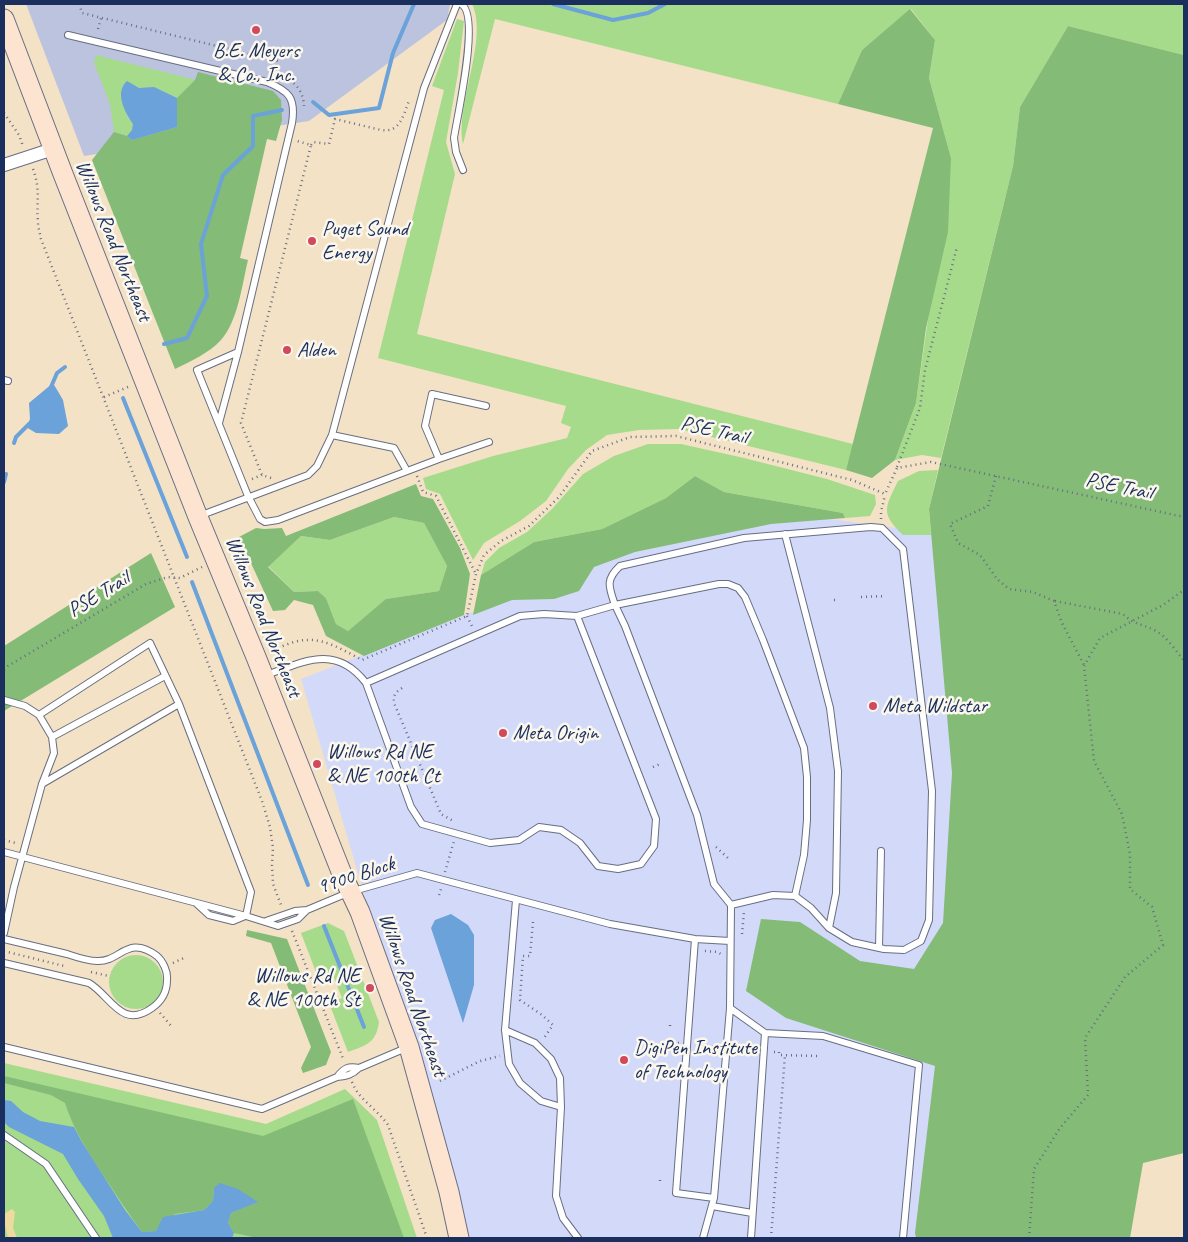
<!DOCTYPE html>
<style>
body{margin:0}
#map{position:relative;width:1188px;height:1242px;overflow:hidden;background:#f3e2c6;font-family:Caveat,sans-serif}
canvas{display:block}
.frame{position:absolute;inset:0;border:5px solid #1b2f5e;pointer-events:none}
</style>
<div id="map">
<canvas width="1188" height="1242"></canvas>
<div class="frame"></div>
</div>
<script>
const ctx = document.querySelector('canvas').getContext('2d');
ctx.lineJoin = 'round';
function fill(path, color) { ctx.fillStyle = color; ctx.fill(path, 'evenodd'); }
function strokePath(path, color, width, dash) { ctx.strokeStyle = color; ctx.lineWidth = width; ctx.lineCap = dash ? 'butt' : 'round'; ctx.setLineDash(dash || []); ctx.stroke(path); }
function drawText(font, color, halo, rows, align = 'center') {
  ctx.font = font + ' Caveat,sans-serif'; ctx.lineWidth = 5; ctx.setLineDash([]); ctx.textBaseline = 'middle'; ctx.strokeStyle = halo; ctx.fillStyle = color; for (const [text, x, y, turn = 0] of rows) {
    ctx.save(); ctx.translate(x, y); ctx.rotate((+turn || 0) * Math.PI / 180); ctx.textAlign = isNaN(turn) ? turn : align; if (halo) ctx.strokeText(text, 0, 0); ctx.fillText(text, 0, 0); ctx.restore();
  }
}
fill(new Path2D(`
 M741,507L971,538L934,1238H465L301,679Z`), '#d3d9f9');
fill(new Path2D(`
 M26,4H450L447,20L309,121L84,156Z`), '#bcc3de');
fill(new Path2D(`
 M472,4H1184V55L1068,26L1020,107L1013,166L941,458L922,455L895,460L916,403L951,158L929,78L935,40L911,9L862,50L838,104L495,19L463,144C455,104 489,39 472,4Z
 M457,19L464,21L458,73L446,142L455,174L417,334L853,444L846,470L679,429L639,430L607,435L586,450L568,469L546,501L520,521L484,543L473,560L440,494L426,489L423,478L493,456L567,438L571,427L561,423L566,406L378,358L444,90L432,86Z
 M96,55L196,80L177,98L154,87L139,88L126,115L133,124L132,130L127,136L114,132L110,104L94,63Z
 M648,444H681L744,458L827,479L875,495L876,504L870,516L845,518L843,513L724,492L695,476L666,498L602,529L534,542L481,575L485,562L499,548L527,532L552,509L583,474L614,456Z
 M938,470L929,509L931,535H903C880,513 885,508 898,481L919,471Z
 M394,517L424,523L447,566L439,591L387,599L348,631L336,624L326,598L318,591L294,592L268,566L301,536L330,540Z
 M328,923L344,931L379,1022C376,1043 367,1045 348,1052L329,1003L342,998L333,975L319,980L301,933Z
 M109 982a27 27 0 1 1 54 0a27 27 0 1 1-54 0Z
 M4,1063L266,1124L345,1089L377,1120L417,1238H4Z`), '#a6db8b');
fill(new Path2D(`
 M910,9L935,40L929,78L951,158L948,232L926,328L916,403L895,460L872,478L846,470L933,128L838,104L862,50Z
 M1068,26L1184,55V1153L1143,1163L1130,1238H916L915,1233L935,1066L786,1018L746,991L761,919L800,922L860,961L914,969L943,923L952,773L929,509L1013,166L1020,107Z
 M198,72L273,91L281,100L282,120L276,141L267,139L240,258L248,260C242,285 238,321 221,340C209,353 191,361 175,369L92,160L114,132L127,136L132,140L177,127V98L195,80Z
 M695,476L724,492L843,513L845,518L771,524L635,552L594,567L579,591L554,599L512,600L473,615L481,575L534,542L602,529L666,498Z
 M416,484L421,496L433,499L460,548L470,574L464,615L364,656L326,636L313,605L294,600L285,610L273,611L239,537L256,528L264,529L282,528L286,536ZM394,517L424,523L447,566L439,591L386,599L348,631L336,624L326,598L318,591L294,592L268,567L301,536L330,540Z
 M151,553L175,607L4,711V646Z
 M247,930L287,939L331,1052L326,1065L303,1073L301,1068L311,1047L271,943L246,936Z
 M4,1076L263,1136L353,1099L404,1238H258L234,1233L228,1223L231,1213L257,1202L247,1196L214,1188L213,1201L204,1210L175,1214L156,1231L142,1232C129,1214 117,1196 105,1178C89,1153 74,1131 65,1103L51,1095L4,1083Z`), '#84bb77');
fill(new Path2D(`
 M12,1209L15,1212L13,1228L17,1238H8L4,1221V1214Z`), '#eeda9e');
fill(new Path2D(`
 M127,81L139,88L154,87L177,98V127L132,140L127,136L132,130L133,124C125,112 114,93 127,81Z
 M53,383L63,400L68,426L59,434L36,433L26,427L30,419L29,403Z
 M451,914L468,925L474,935V985L463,1023L431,928L435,920Z
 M4,1100L11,1101L23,1112L40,1121L74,1127L82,1142L125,1210L142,1232L156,1231L163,1217L204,1210L213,1201L214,1188L220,1183L238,1189L258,1202L231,1213L228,1223L234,1233L232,1238H113L104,1216L78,1179L63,1154L9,1127L4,1122Z`), '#6aa2d9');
strokePath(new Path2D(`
 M553,4L613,20L648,13L665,4
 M313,102L329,115L379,108L393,53L414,4
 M164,344L187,338L207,296L201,244L223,175L253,146V116L282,110
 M51,387L57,373L65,367
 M123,398L187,557
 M14,443L16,437L29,424
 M4,482L6,474
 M192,582L308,885
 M324,926L364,1027`), '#6aa2d9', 4);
const lane = new Path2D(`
 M461,4C481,14 457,117 454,138L456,152L463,170
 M68,35L267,82C289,91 296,98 292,123L238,352L219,423
 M238,352L197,370L248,496L260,519L265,522L278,520L439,459L489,442
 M4,380L8,381
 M332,435L394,448L407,471
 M439,459L425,426L432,394L486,406
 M199,516L308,475L317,466L332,435L424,88L457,4
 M785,534L830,708L838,771L836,893L829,928
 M264,676C303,662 335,643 366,683L520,616L544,614L577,616L615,605C609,587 605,580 620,566L744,538L871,527L882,528L903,549L932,791L929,920L921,941L904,950L884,949L852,942L829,928L811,908L795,896L773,895L731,905
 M366,683L411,807L422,824L490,843L519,840L539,827L561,830L580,843L598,866L618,869L641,864L654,846L656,819L577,616
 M4,700L25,706L39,715L52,737L54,753L42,784L14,887L4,933
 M39,715L150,643L179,704L251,892L246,916
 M52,737L165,676
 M42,784L179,704
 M4,852L246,916L278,926L298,919L307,910L350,892L417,873L610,924L695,939L730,941
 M795,896L804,855L807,820V777L804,748L763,640L745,597L738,588L728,584H719L615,605L625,626L697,815L714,884L731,905L730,1008L765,1033L823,1036L919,1065L903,1238
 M516,900L505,1030L509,1064L520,1083L541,1101L561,1107
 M196,903L209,915L233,921L245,916
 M266,921L295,911L307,910
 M4,939C25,944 46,949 67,954C76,957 87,961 97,961C121,962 127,934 157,956C163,961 168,972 167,980C167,992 162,1001 152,1008C121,1030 111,996 89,983L4,963
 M695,939L676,1193L714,1198
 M879,948L881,851
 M505,1030L535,1043L551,1059L560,1078L561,1107L556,1196L563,1218L578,1238
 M4,1047L262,1109L337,1077C347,1076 352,1075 359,1068L406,1048
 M337,1077C344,1068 348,1066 359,1068
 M4,1135L46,1164L96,1238
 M712,1206L752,1213
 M703,1238L714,1198L730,1008
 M751,1238L765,1033`);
const street = new Path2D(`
 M4,165L53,149`);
const secondary = new Path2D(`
 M4,19L63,174L198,517L256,657L342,874L360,912L409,1047L449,1192L459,1238`);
strokePath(lane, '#676e82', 8);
strokePath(street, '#676e82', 14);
strokePath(secondary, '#676e82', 21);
strokePath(new Path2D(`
 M79,4L82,13L278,61L275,73C292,79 303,88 304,106
 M98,29L101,18
 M4,113L19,135L23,146
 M311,145L313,142L329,144L335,119L381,130C400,133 403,116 409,101
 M33,169C41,191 36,202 38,222C38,228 40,233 41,239L262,801L270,827L273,848L272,865L273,884L281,905
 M104,397L128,387
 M897,467L920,408L925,370L957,247
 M417,476L423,492L436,496L476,574
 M996,476L988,506L950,524L958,543L980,555L997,579L1009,589L1033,592L1054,601L1062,623L1084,665
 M271,478L262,475L241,423L311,145L297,141
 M252,479L262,475
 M881,519V512L885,495
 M861,597L886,596
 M834,600H837
 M1055,601L1123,614C1134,625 1143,624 1156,631C1167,637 1176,651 1184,661
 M467,616L473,628
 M269,652C280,647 295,640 307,640C326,639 345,651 362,660L467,616L476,574L484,555L501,541L529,526L559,497L592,451L630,437L676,436L852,480L885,494L897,468L931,462L1184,517
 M4,670L8,666L146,584L168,577L180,578L202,567
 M402,688C396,692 393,695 394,703L441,814L455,822
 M653,767L660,764
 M4,840L16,843
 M716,847L729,859
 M445,872L454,841
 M439,895L441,889
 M533,922L530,956H523L520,1000L542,1015L553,1025L544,1038
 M292,931L344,1061
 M742,934L744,912
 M4,951L64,966
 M705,951L718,952L722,955
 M173,963L186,957
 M91,972L109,976
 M160,1013L172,1027
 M670,1026V1021
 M668,1042L679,1043
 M697,1045L717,1047
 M737,1049L754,1050
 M774,1052H779V1055L818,1056
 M440,1081L480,1061L500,1056
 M352,1082C359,1100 377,1109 388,1125L427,1238
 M660,1181V1180
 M771,1238L785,1055
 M1029,1238L1034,1169L1060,1128L1088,1095L1085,1038L1125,977L1163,945L1152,907L1130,889V854L1122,814L1094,761L1084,666L1100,638L1163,605L1184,590`), '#676e82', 2.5, [1, 4]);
strokePath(lane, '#fff', 6);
strokePath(street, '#fff', 12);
strokePath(secondary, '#fde4d1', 19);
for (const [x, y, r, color] of [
 [256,30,5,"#d1495b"],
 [312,241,5,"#d1495b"],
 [287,350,5,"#d1495b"],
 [873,706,5,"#d1495b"],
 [503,733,5,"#d1495b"],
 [317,764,5,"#d1495b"],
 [370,988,5,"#d1495b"],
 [624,1060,5,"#d1495b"]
]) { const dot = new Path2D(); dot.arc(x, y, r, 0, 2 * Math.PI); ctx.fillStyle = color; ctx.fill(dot); strokePath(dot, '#fbf7ec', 2); }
drawText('21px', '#1b2f5e', '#fbf7ec', [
 ["B.E. Meyers",256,51,"center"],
 ["& Co., Inc.",256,75,"center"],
 ["Puget Sound",322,229],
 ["Energy",322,253],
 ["Alden",297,350],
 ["Meta Wildstar",883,706],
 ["Meta Origin",513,733],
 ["Willows Rd NE",327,752],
 ["& NE 100th Ct",327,776],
 ["Willows Rd NE",360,976,"right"],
 ["& NE 100th St",360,1000,"right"],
 ["DigiPen Institute",634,1048],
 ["of Technology",634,1072]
], 'left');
drawText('21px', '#1b2f5e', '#fbf7ec', [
 ["Willows Road Northeast",113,241,68],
 ["PSE Trail",714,431,13],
 ["PSE Trail",1119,487,12],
 ["PSE Trail",99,595,-31],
 ["Willows Road Northeast",263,617,68],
 ["9900 Block",356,876,-18],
 ["Willows Road Northeast",412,995,71]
]);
</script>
